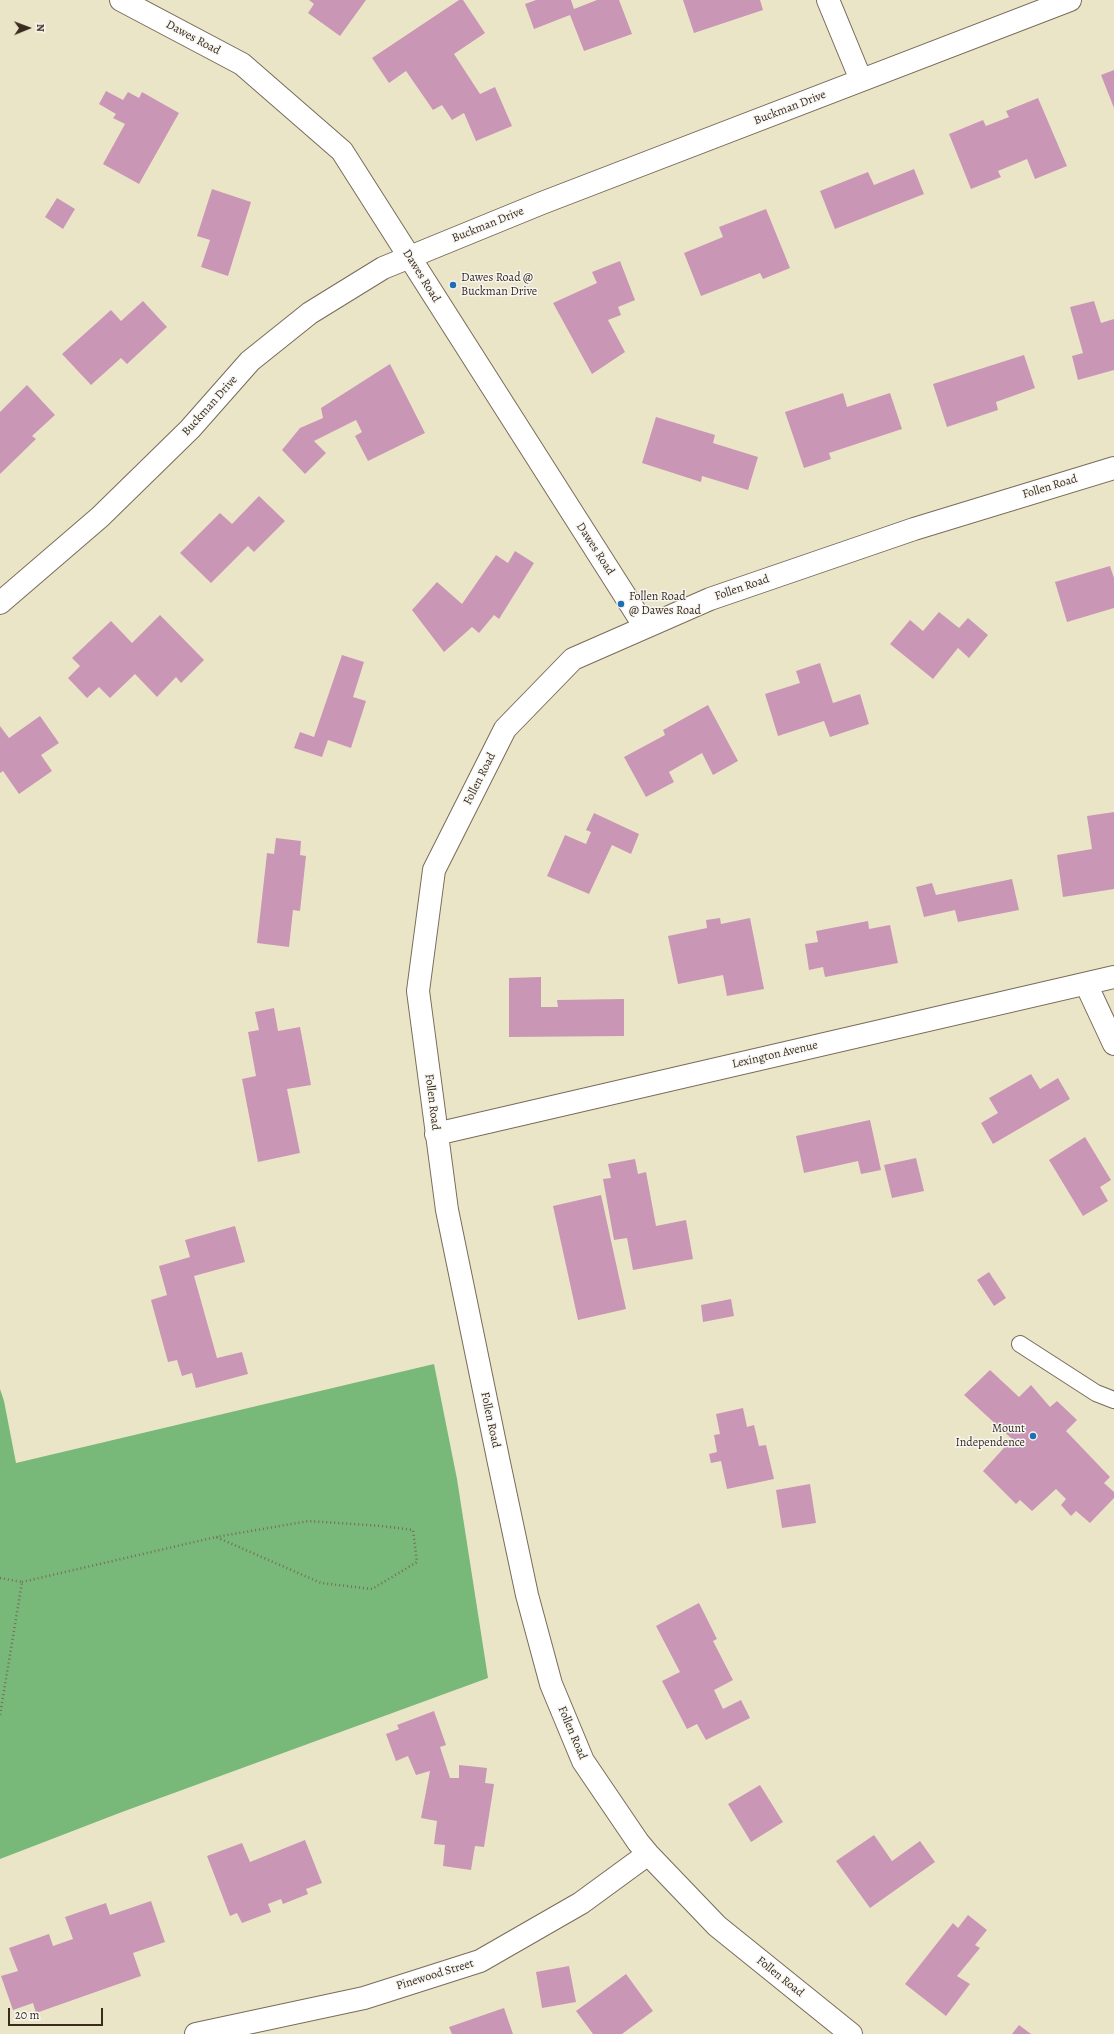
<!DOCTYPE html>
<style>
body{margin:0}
#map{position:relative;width:1114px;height:2034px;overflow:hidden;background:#ebe5c8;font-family:Alegreya,serif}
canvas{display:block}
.north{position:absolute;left:8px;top:8px;width:40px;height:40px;-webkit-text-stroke:3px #f6f6f2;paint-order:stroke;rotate:89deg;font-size:11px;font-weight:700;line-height:16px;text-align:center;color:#3b2a1e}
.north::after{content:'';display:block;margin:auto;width:14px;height:18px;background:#3b2a1e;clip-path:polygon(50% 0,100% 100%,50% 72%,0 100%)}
.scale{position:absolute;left:8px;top:2008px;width:95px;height:18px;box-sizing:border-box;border:2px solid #3b2a1e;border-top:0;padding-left:5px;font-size:12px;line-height:14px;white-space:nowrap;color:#3b2a1e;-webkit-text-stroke:3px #f6f6f2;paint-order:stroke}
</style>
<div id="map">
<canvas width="1114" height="2034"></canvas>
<div class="north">N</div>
<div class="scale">20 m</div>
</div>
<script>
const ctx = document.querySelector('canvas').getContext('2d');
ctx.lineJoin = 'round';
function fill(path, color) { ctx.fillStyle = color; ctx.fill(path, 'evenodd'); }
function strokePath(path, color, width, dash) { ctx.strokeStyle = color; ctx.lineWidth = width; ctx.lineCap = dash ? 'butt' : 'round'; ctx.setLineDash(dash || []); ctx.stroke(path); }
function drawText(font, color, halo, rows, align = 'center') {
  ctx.font = font + ' Alegreya,serif'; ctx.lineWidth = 3; ctx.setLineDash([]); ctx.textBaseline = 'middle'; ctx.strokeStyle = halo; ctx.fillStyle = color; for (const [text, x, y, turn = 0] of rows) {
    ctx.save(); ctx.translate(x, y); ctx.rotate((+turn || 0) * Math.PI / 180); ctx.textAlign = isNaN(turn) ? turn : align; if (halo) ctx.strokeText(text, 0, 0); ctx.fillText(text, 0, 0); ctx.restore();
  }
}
fill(new Path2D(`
 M434,1364L457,1479L488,1678L122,1812L0,1859V1389L4,1401L16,1463Z`), '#78b879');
fill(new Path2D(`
 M309,0H366L340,36L308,13L314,4Z
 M459,0H463L485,33L454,54L480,94L495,87L512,126L476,141L464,113L452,120L442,105L433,110L406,71L389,83L372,58Z
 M536,0H571L574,9L597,0H619L632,34L584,51L570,15L534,29L525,4Z
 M683,0H760L763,10L694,33Z
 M1114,70V108L1101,75Z
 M106,91L123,100L128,92L139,98L142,92L179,113L139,184L103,164L125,124L113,118L116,114L99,104Z
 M1038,98L1067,166L1035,179L1027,159L998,171L1001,177L971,189L949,134L983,120L986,126L1009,117L1006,111Z
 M914,169L924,194L835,229L820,191L868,172L874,185Z
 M212,189L251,202L228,276L201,267L210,240L197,236Z
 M57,198L75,209L63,229L45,217Z
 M766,209L790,268L763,279L760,273L701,296L684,253L723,237L719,227Z
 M620,261L635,300L618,307L621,315L608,320L625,352L592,374L553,303L597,283L592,272Z
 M143,301L167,327L127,364L121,358L91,385L62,354L111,310L121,321Z
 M1094,301L1101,323L1114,319V370L1078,380L1072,356L1083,353L1070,307Z
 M1024,355L1035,388L996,402L998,410L947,427L933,384Z
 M390,364L425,433L368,461L355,436L362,432L356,420L314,441L326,453L305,474L282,450L300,428L323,418L321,408Z
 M27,385L55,415L32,436L36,439L0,474V412Z
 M843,393L847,407L890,393L902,429L829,453L831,459L804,468L785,412Z
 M656,417L715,435L713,443L758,457L748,490L702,476L701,482L642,463Z
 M259,496L285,521L254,552L248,546L211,583L180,553L220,513L232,524Z
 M515,551L534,563L499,619L494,615L479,633L472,627L444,652L412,610L437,582L462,604L496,555L508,563Z
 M1110,566L1114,578V608L1067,622L1055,582Z
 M939,612L959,628L968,618L988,635L969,658L958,648L933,679L890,644L910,620L923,631Z
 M160,615L204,660L181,683L176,677L157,697L135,674L110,698L99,687L87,698L68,678L80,666L72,658L111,621L132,643Z
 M342,655L364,662L353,697L366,701L351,748L328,740L322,757L294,748L300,732L314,737Z
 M820,663L833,703L860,694L869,724L830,737L824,721L778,736L765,694L800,683L796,671Z
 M708,705L738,761L713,775L702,753L669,772L674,782L646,797L624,757L665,735L663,730Z
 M40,716L59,743L41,755L52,771L19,794L3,771L0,773V726L9,738Z
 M1114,812V889L1063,897L1057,855L1092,849L1087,816Z
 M594,813L639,834L631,854L612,845L589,894L547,876L565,835L586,844L591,832L586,830Z
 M276,838L301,841L300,855L306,856L300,911L293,910L289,947L257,943L267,853L274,854Z
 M1012,879L1019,910L958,922L955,910L924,917L916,887L932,883L936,895Z
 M720,918L721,924L750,918L764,989L727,996L723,975L678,984L668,936L707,928L706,920Z
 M868,921L869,929L890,925L898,963L825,977L823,967L809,970L805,944L818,942L816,931Z
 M541,977V1007H558L557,1000L624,999V1036L509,1037V978Z
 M274,1008L278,1031L300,1027L311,1085L287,1089L300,1153L258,1162L242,1079L256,1076L248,1032L259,1030L255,1012Z
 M1031,1074L1040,1089L1058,1078L1070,1099L993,1144L981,1123L998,1113L989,1098Z
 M870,1120L881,1170L861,1174L858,1161L804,1173L796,1136Z
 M1085,1137L1111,1180L1100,1187L1108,1201L1083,1216L1049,1160Z
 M916,1158L924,1191L892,1198L884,1165Z
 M635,1159L638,1174L646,1172L656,1226L686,1220L693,1259L633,1270L627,1238L614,1240L603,1179L611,1178L608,1164Z
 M601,1195L626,1309L578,1320L553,1206Z
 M235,1226L245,1262L194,1276L217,1358L242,1352L248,1374L196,1388L192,1373L182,1376L177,1360L168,1362L151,1300L167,1295L159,1266L190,1257L185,1240Z
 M989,1272L1006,1298L994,1306L977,1280Z
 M731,1299L734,1316L703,1322L701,1305Z
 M990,1370L1019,1397L1031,1385L1050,1407L1057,1401L1077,1420L1066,1431L1110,1477L1104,1483L1114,1492V1498L1090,1523L1076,1511L1071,1516L1061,1505L1066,1499L1056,1489L1032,1511L1020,1500L1016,1504L983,1471L1012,1439L964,1395Z
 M743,1408L747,1427L754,1425L759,1446L766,1445L774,1479L727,1489L721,1461L711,1463L709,1454L717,1452L714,1435L720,1434L716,1414Z
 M810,1484L816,1523L782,1528L776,1490Z
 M699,1603L717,1639L713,1641L733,1680L714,1690L723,1709L741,1700L750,1718L706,1740L697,1724L687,1729L662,1681L680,1672L656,1626Z
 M434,1711L446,1745L440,1747L450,1778H459V1765L487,1768L485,1783L494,1784L484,1847L475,1846L471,1870L443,1866L445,1845L434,1844L437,1821L421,1818L430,1771L416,1775L408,1756L396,1761L386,1734L399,1729L397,1725Z
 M760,1785L783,1822L751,1842L728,1804Z
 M874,1835L892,1861L920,1841L935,1862L870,1908L836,1861Z
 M305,1840L322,1883L306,1889L308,1894L283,1904L281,1899L268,1904L271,1912L242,1923L237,1913L230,1916L207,1856L242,1843L250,1862Z
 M151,1901L165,1942L133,1953L141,1976L36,2013L33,2003L13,2010L1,1976L18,1971L9,1948L49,1934L53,1946L73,1939L65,1917L106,1903L110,1915Z
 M968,1915L987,1930L975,1945L980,1948L957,1976L970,1984L946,2016L905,1984L953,1923L958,1928Z
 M569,1966L576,2002L542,2008L536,1972Z
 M626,1974L653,2011L622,2034H593L576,2011Z
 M504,2008L513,2034H452L449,2027Z
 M1019,2025L1031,2034H1012Z`), '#ca96b6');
const lane = new Path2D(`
 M1020,1344L1096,1393L1114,1400`);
const street = new Path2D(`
 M121,0L242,64L342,151L645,627
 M828,0L861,80
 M0,603L100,517L190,429L250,361L310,313L383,268L542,203L1070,0
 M1086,984L1114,1044
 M436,1134L1114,977
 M196,2034L364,1998L480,1961L581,1903L648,1854
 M851,2034L717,1926L648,1854L638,1842L583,1761L551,1684L527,1595L499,1463L447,1210L418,991L434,870L505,729L573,659L710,599L914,529L1114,468`);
strokePath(lane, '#796b5a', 18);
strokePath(street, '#796b5a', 24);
strokePath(new Path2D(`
 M0,1578L22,1582L0,1715
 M22,1582L216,1537L321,1583L372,1589L417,1562L413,1530L382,1526L309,1521L216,1537`), '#796b5a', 2.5, [1, 3]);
strokePath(lane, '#fff', 16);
strokePath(street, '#fff', 22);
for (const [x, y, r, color] of [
 [453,285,4,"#1f6fb2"],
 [621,604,4,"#1f6fb2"],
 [1033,1436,4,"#1f6fb2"]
]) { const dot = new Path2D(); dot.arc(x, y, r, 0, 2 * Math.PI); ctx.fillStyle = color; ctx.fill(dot); strokePath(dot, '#f6f6f2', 1.5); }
drawText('12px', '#3b2a1e', '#f6f6f2', [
 ["Dawes Road",193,38,28],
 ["Buckman Drive",790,108,-21],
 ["Buckman Drive",488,225,-22],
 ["Dawes Road",421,276,58],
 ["Buckman Drive",210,406,-48],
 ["Follen Road",1050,487,-17],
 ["Dawes Road",595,549,57],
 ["Follen Road",742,588,-19],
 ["Follen Road",480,779,-63],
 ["Lexington Avenue",775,1055,-13],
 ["Follen Road",432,1102,83],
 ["Follen Road",490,1420,78],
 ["Follen Road",572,1733,67],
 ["Pinewood Street",435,1975,-17],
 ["Follen Road",780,1977,39]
]);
drawText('12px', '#3b2a1e', '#f6f6f2', [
 ["Dawes Road @",461,278],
 ["Buckman Drive",461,292],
 ["Follen Road",629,597],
 ["@ Dawes Road",629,611],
 ["Mount",1025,1429,"right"],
 ["Independence",1025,1443,"right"]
], 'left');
</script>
